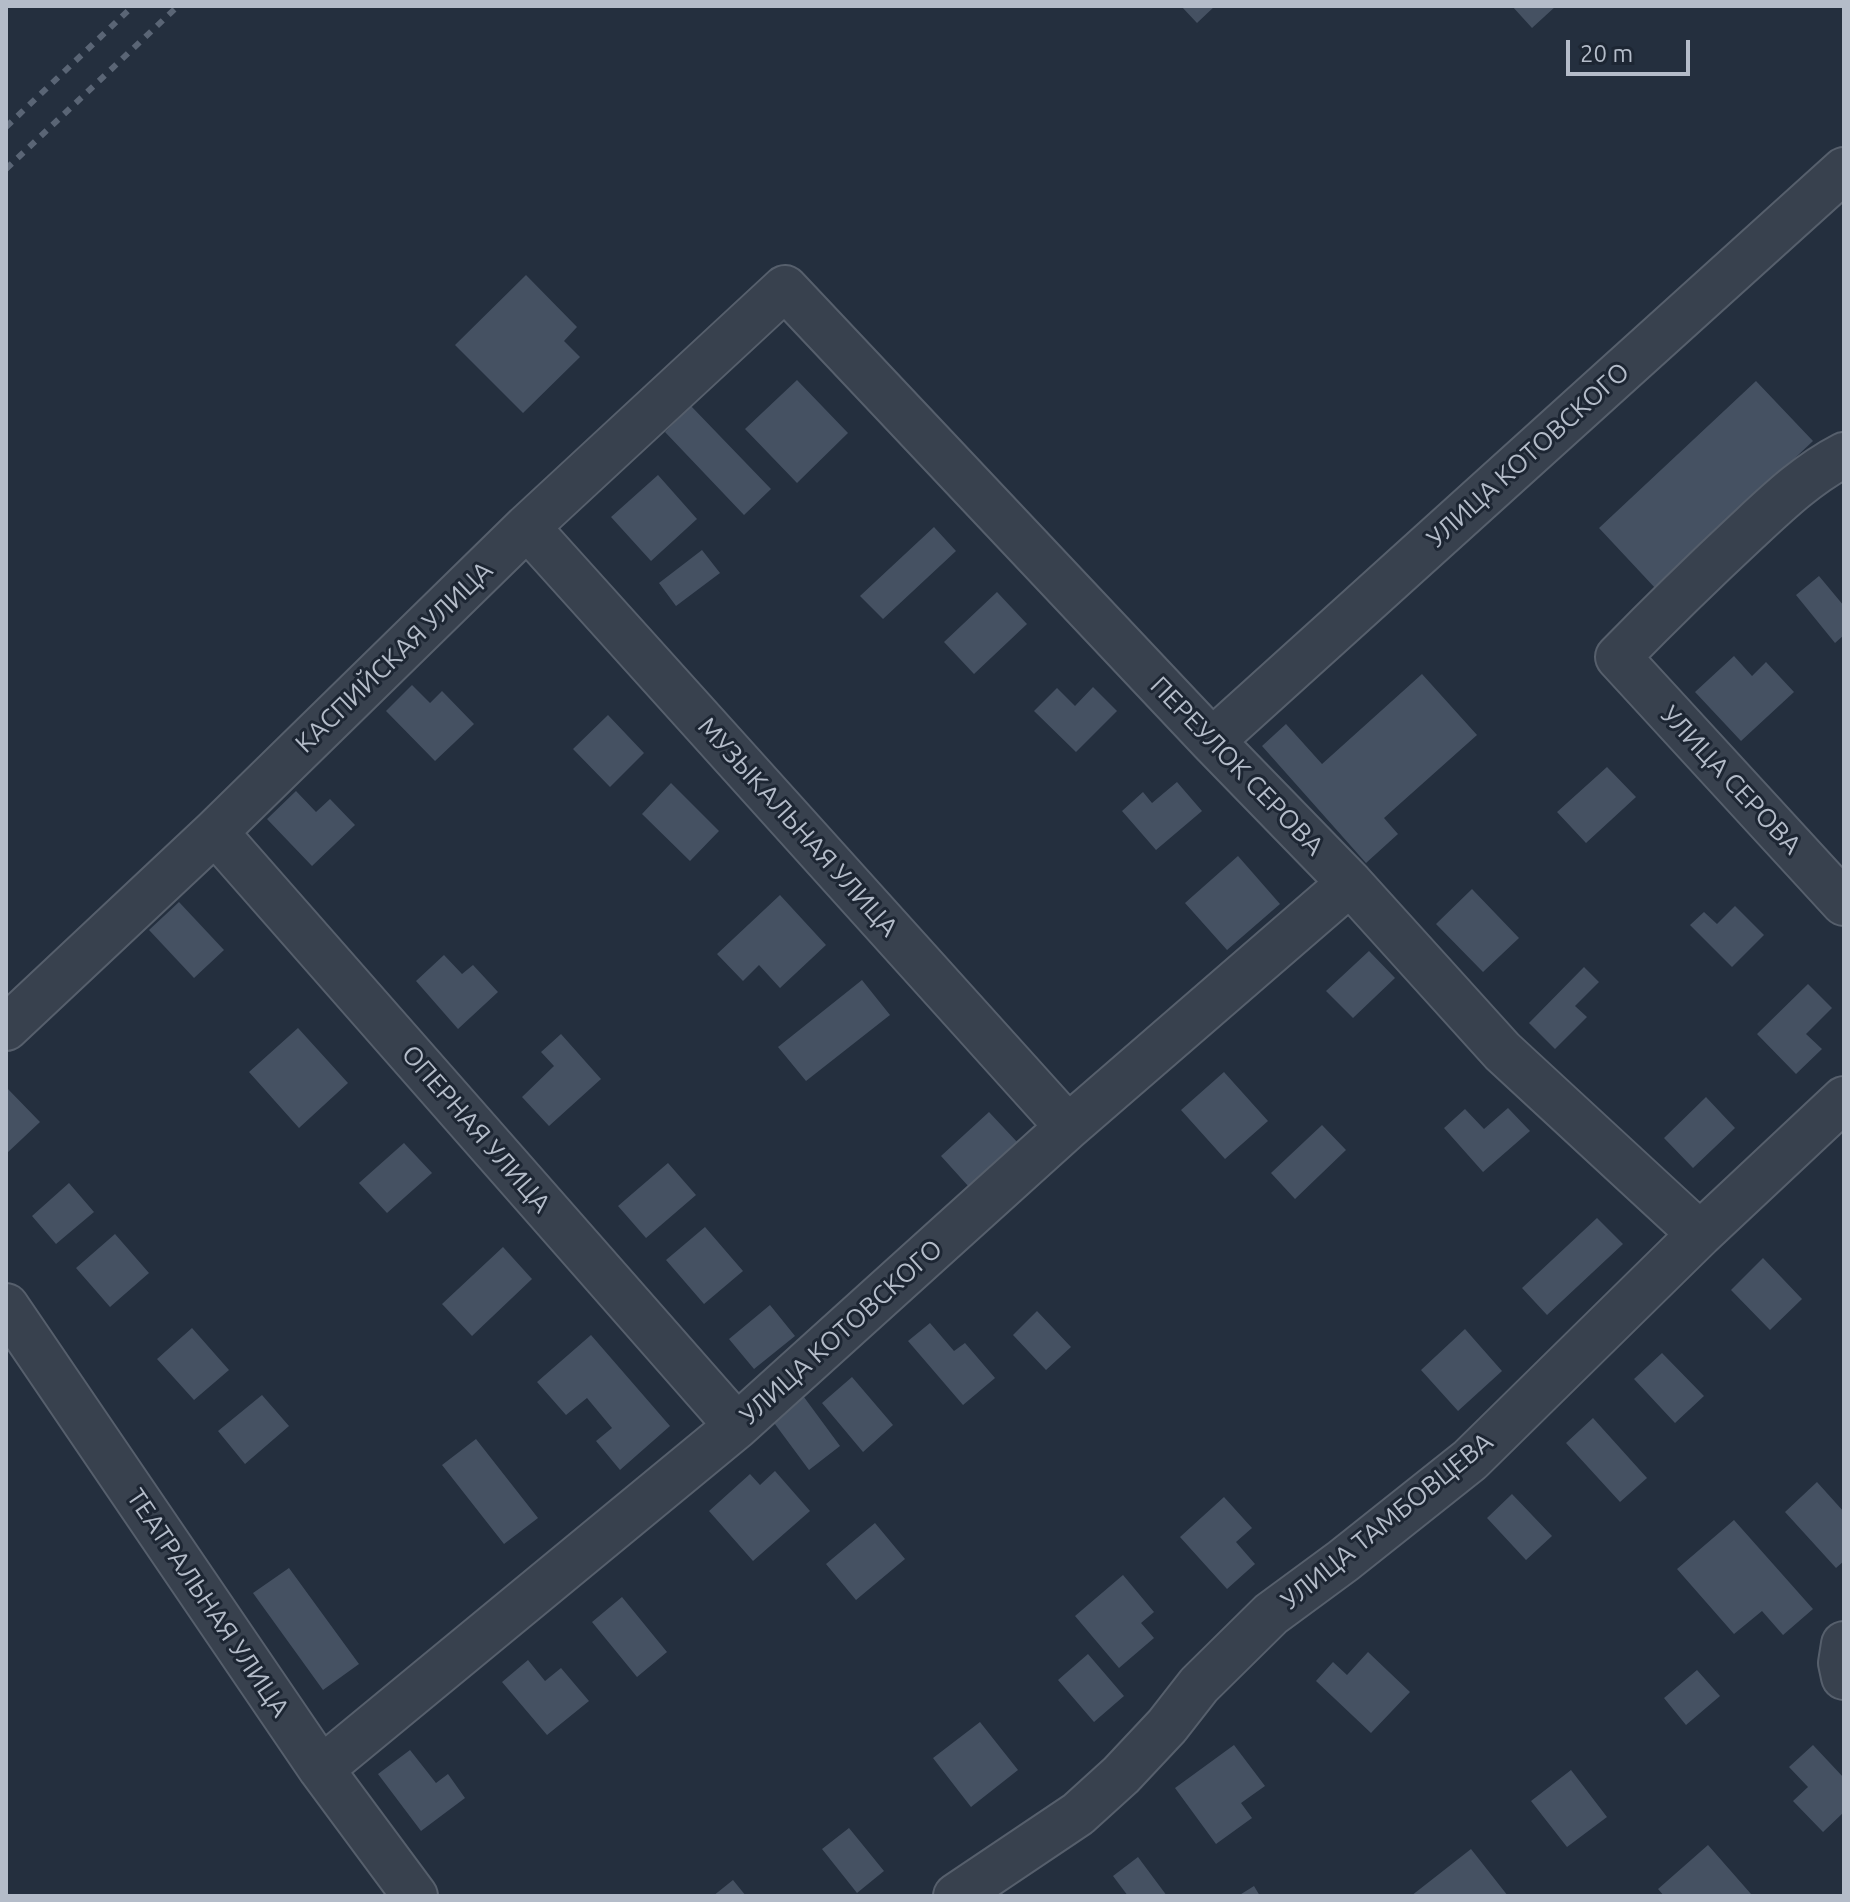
<!DOCTYPE html>
<meta charset="utf-8">
<style>
body{margin:0}
#map{position:relative;width:1850px;height:1902px;overflow:hidden;background:#242f3e;font-family:Ubuntu,sans-serif}
canvas{display:block}
.frame{position:absolute;inset:0;border:8px solid #b4bcc9;pointer-events:none}
.scale{position:absolute;left:1566px;top:40px;width:124px;height:36px;box-sizing:border-box;border:4px solid #b4bcc9;border-top:0;padding-left:10px;font-size:24px;line-height:28px;white-space:nowrap;color:#b4bcc9;-webkit-text-stroke:6px #1d2633;paint-order:stroke}
</style>
<div id="map">
<canvas width="1850" height="1902"></canvas>
<div class="frame"></div>
<div class="scale">20 m</div>
</div>
<script>
const ctx = document.querySelector('canvas').getContext('2d');
ctx.lineJoin = 'round';
function fill(path, color) { ctx.fillStyle = color; ctx.fill(path, 'evenodd'); }
function strokePath(path, color, width, dash) { ctx.strokeStyle = color; ctx.lineWidth = width; ctx.lineCap = dash ? 'butt' : 'round'; ctx.setLineDash(dash || []); ctx.stroke(path); }
function drawText(font, color, halo, rows, align = 'center') {
  ctx.font = font + ' Ubuntu,sans-serif'; ctx.lineWidth = 6; ctx.setLineDash([]); ctx.textBaseline = 'middle'; ctx.strokeStyle = halo; ctx.fillStyle = color; for (const [text, x, y, turn = 0] of rows) {
    ctx.save(); ctx.translate(x, y); ctx.rotate((+turn || 0) * Math.PI / 180); ctx.textAlign = isNaN(turn) ? turn : align; if (halo) ctx.strokeText(text, 0, 0); ctx.fillText(text, 0, 0); ctx.restore();
  }
}
fill(new Path2D(`
 M1181,6H1215L1197,23Z
 M1512,6H1556L1532,28Z
 M526,275L577,327L564,341L580,357L523,413L455,345Z
 M797,380L848,433L797,483L745,429Z
 M1756,381L1813,441L1656,589L1599,528Z
 M691,406L771,489L744,515L665,432Z
 M658,475L697,519L651,561L611,517Z
 M934,527L956,551L883,619L860,596Z
 M702,550L720,573L676,606L659,583Z
 M1819,576L1844,606V635L1835,643L1796,595Z
 M997,592L1027,624L974,674L944,642Z
 M1734,656L1752,676L1766,662L1794,692L1741,741L1695,692Z
 M1422,674L1477,735L1384,818L1398,834L1366,863L1262,746L1286,724L1322,764Z
 M412,685L430,703L442,691L474,724L435,761L386,711Z
 M1093,687L1117,711L1076,752L1034,711L1057,688L1075,706Z
 M608,715L644,753L610,787L573,749Z
 M1607,767L1636,797L1586,843L1557,812Z
 M1177,782L1202,811L1156,850L1122,811L1143,792L1152,803Z
 M671,783L719,831L690,861L642,814Z
 M296,791L316,812L330,799L355,825L312,866L267,819Z
 M1238,856L1280,904L1227,950L1185,903Z
 M1472,889L1519,938L1483,972L1436,924Z
 M780,895L826,945L780,988L759,965L743,981L717,954Z
 M179,902L224,950L194,978L149,930Z
 M1735,906L1764,935L1732,967L1690,925L1704,912L1717,924Z
 M1369,951L1395,978L1353,1018L1326,991Z
 M444,955L462,974L473,965L498,992L458,1029L416,981Z
 M1584,967L1599,982L1575,1006L1587,1017L1555,1049L1529,1023Z
 M862,980L890,1015L806,1081L778,1047Z
 M1808,984L1832,1008L1806,1034L1822,1049L1796,1074L1757,1034Z
 M298,1028L348,1083L299,1128L249,1072Z
 M561,1034L601,1079L549,1126L522,1097L554,1066L541,1052Z
 M1224,1072L1268,1121L1225,1159L1181,1110Z
 M6,1087L40,1122L6,1154Z
 M1706,1097L1735,1128L1693,1168L1664,1138Z
 M1508,1108L1530,1131L1483,1172L1444,1128L1465,1109L1484,1129Z
 M989,1112L1018,1143L969,1187L941,1156Z
 M1322,1125L1346,1150L1295,1199L1271,1173Z
 M404,1143L432,1173L387,1213L359,1183Z
 M668,1163L696,1195L646,1238L618,1206Z
 M69,1183L94,1212L56,1244L32,1216Z
 M1597,1218L1623,1244L1547,1315L1522,1288Z
 M705,1227L743,1271L704,1304L666,1260Z
 M115,1234L149,1273L110,1307L76,1268Z
 M503,1247L532,1279L472,1336L442,1304Z
 M1763,1258L1802,1299L1770,1330L1731,1290Z
 M770,1305L795,1336L754,1369L729,1339Z
 M1037,1311L1071,1347L1046,1370L1013,1335Z
 M930,1323L954,1351L965,1343L995,1378L963,1405L908,1341Z
 M192,1328L229,1370L194,1400L157,1359Z
 M1465,1329L1502,1371L1458,1411L1421,1370Z
 M591,1335L670,1426L620,1470L596,1441L612,1428L587,1398L566,1415L537,1382Z
 M1662,1353L1704,1396L1675,1423L1634,1379Z
 M852,1377L893,1425L863,1452L822,1403Z
 M801,1393L840,1446L809,1470L769,1416Z
 M262,1395L289,1426L245,1464L218,1431Z
 M1593,1418L1647,1478L1620,1502L1566,1443Z
 M476,1439L538,1518L504,1544L442,1465Z
 M775,1471L810,1511L753,1561L709,1511L750,1474L760,1485Z
 M1817,1482L1844,1512V1561L1836,1568L1785,1512Z
 M1512,1494L1552,1536L1526,1560L1487,1518Z
 M1224,1497L1252,1528L1236,1542L1255,1564L1227,1589L1180,1537Z
 M1734,1520L1813,1609L1783,1635L1762,1611L1734,1634L1677,1569Z
 M875,1523L905,1559L856,1600L826,1564Z
 M289,1568L359,1664L323,1690L253,1593Z
 M1123,1575L1154,1612L1141,1623L1154,1638L1119,1668L1075,1616Z
 M622,1597L667,1652L637,1677L592,1622Z
 M1368,1652L1410,1692L1371,1733L1316,1681L1333,1662L1347,1675Z
 M1088,1654L1124,1696L1094,1722L1058,1680Z
 M528,1660L545,1681L561,1668L589,1701L547,1735L502,1682Z
 M1697,1670L1720,1696L1686,1725L1664,1698Z
 M980,1722L1018,1770L971,1807L933,1758Z
 M1234,1745L1265,1786L1241,1803L1252,1818L1216,1844L1175,1788Z
 M1813,1745L1844,1778V1812L1823,1832L1793,1801L1808,1787L1789,1767Z
 M410,1750L436,1783L448,1774L465,1798L421,1831L378,1774Z
 M1571,1770L1607,1817L1567,1847L1531,1801Z
 M849,1828L884,1871L857,1893L822,1849Z
 M1708,1845L1751,1894L1664,1896L1658,1889Z
 M1471,1849L1508,1896H1411Z
 M1138,1857L1167,1896H1128L1113,1876Z
 M733,1880L746,1896H713Z
 M1254,1886L1260,1896H1238Z`), '#455162');
const street = new Path2D(`
 M1844,455C1807,474 1777,503 1747,531C1703,572 1660,614 1618,657L1844,903
 M527,527L1068,1127
 M1212,741L1844,170
 M215,832L737,1426
 M6,1028L215,832L527,527L785,288L1212,741L1350,883L1502,1051L1700,1234
 M6,1306L321,1769L415,1896
 M1844,1644L1841,1663L1844,1677
 M321,1769L737,1426L1068,1127L1350,883
 M956,1896L1078,1814L1121,1775L1167,1726L1199,1685L1271,1614L1343,1561L1470,1460L1700,1234L1844,1099`);
strokePath(street, '#565f6c', 48);
strokePath(street, '#38414e', 44);
strokePath(new Path2D(`
 M6,127L133,6
 M6,169L178,6`), '#5a6575', 6, [8, 8]);
drawText('26px', '#b4bcc9', '#1d2633', [
 ["УЛИЦА КОТОВСКОГО",1528,455,-42],
 ["КАСПИЙСКАЯ УЛИЦА",394,657,-44],
 ["ПЕРЕУЛОК СЕРОВА",1237,766,46],
 ["УЛИЦА СЕРОВА",1731,780,47],
 ["МУЗЫКАЛЬНАЯ УЛИЦА",798,827,48],
 ["ОПЕРНАЯ УЛИЦА",476,1129,49],
 ["УЛИЦА КОТОВСКОГО",841,1332,-42],
 ["УЛИЦА ТАМБОВЦЕВА",1387,1521,-39],
 ["ТЕАТРАЛЬНАЯ УЛИЦА",208,1603,56]
]);
</script>
